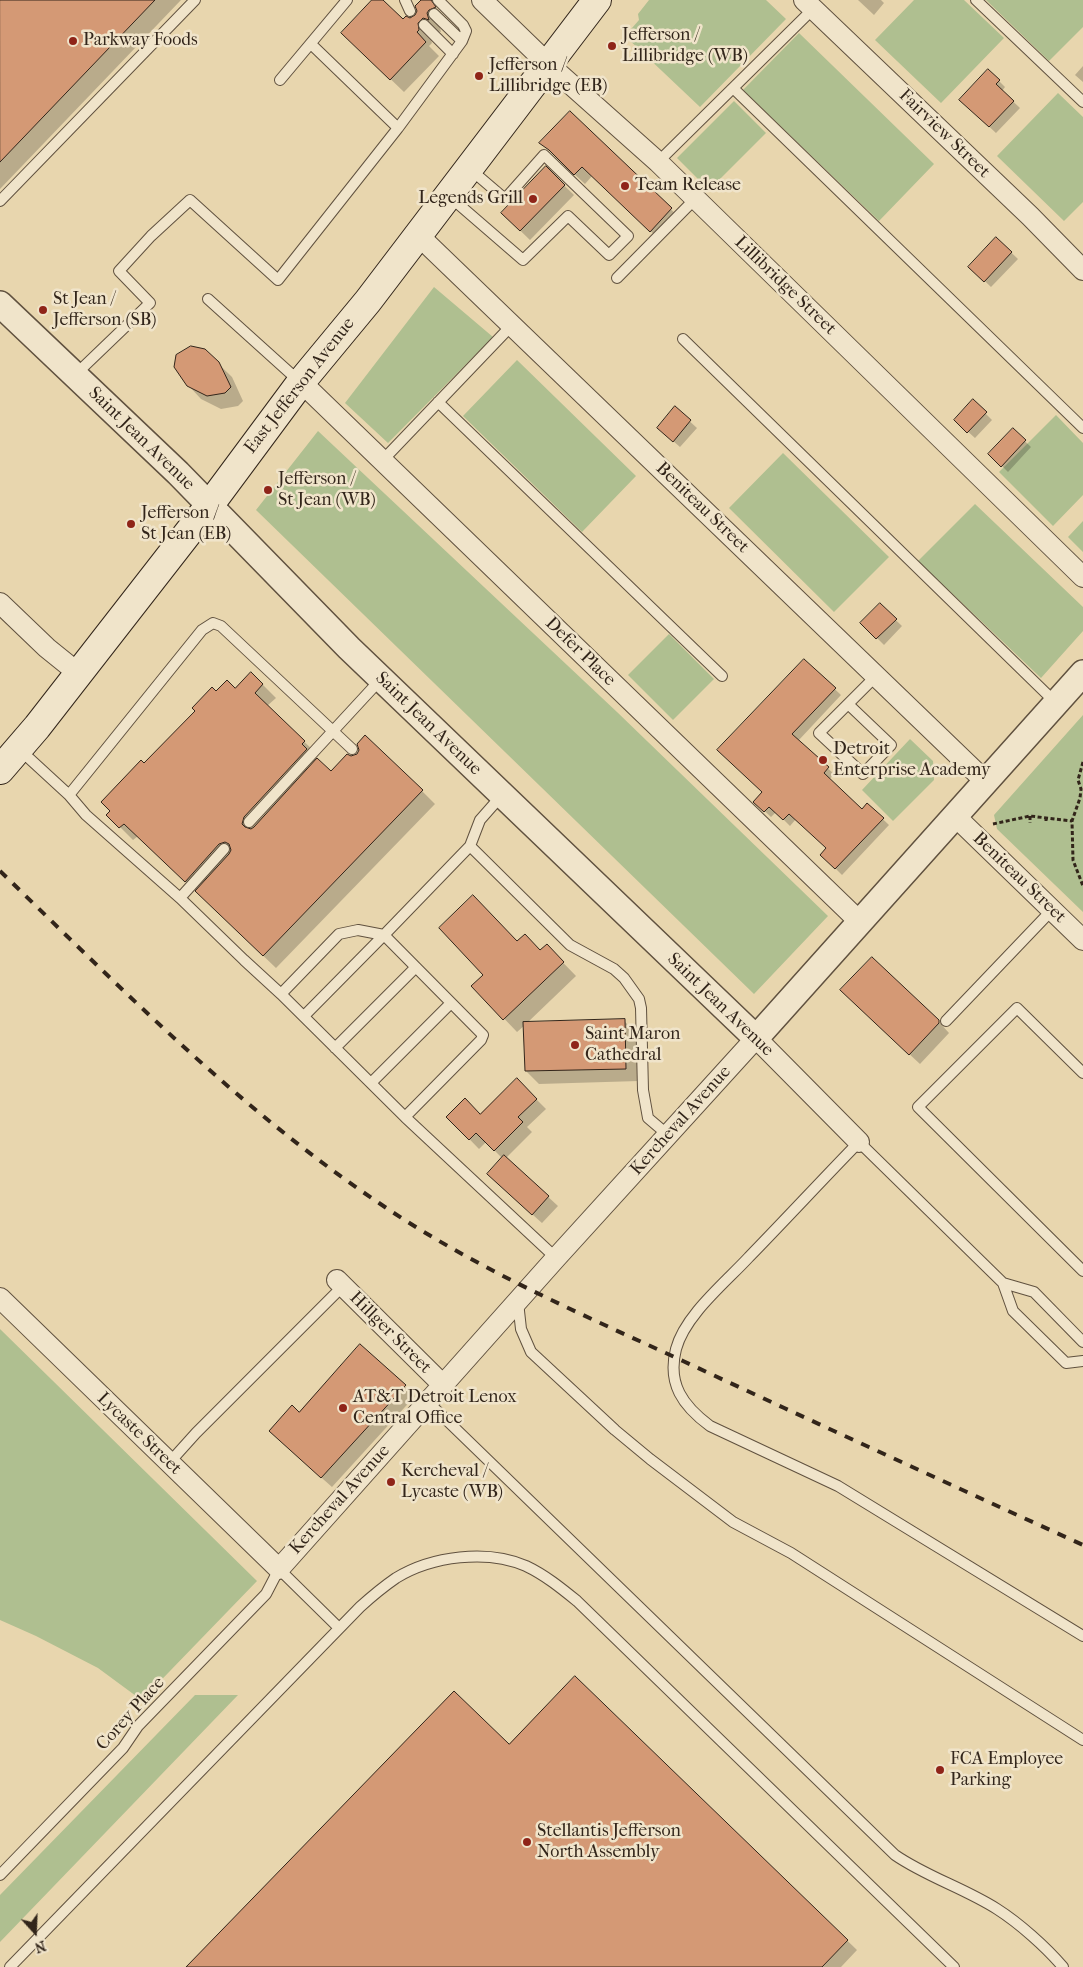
<!DOCTYPE html>
<style>
body{margin:0}
#map{position:relative;width:1083px;height:1967px;overflow:hidden;background:#e8d6ae;font-family:"IM FELL French Canon",serif}
canvas{display:block}
.north{position:absolute;left:10px;top:1907px;width:50px;height:50px;-webkit-text-stroke:4px #f0e4ca;paint-order:stroke;rotate:160deg;font-size:14px;font-weight:700;line-height:20px;text-align:center;color:#32251a}
.north::after{content:'';display:block;margin:auto;width:18px;height:22px;background:#32251a;clip-path:polygon(50% 0,100% 100%,50% 72%,0 100%)}
</style>
<div id="map">
<canvas width="1083" height="1967"></canvas>
<div class="north">N</div>
</div>
<script>
const ctx = document.querySelector('canvas').getContext('2d');
ctx.lineJoin = 'round';
function fill(path, color) { ctx.fillStyle = color; ctx.fill(path, 'evenodd'); }
function strokePath(path, color, width, dash) { ctx.strokeStyle = color; ctx.lineWidth = width; ctx.lineCap = dash ? 'butt' : 'round'; ctx.setLineDash(dash || []); ctx.stroke(path); }
function drawText(font, color, halo, rows, align = 'center') {
  ctx.font = font + ' "IM FELL French Canon",serif'; ctx.lineWidth = 5; ctx.setLineDash([]); ctx.textBaseline = 'middle'; ctx.strokeStyle = halo; ctx.fillStyle = color; for (const [text, x, y, turn = 0] of rows) {
    ctx.save(); ctx.translate(x, y); ctx.rotate((+turn || 0) * Math.PI / 180); ctx.textAlign = isNaN(turn) ? turn : align; if (halo) ctx.strokeText(text, 0, 0); ctx.fillText(text, 0, 0); ctx.restore();
  }
}
fill(new Path2D(`
 M649,0H766L786,19L700,107L625,36L639,20L638,14Z
 M914,0H964L1004,38L941,103L875,40Z
 M986,0H1083V27L1049,61Z
 M799,33L934,164L879,221L743,90Z
 M1058,93L1083,117V202L1064,221L997,156Z
 M734,101L766,133L709,190L677,158Z
 M434,287L493,337L388,443L345,403Z
 M517,360L636,476L582,532L463,416Z
 M1056,415L1083,443V495L1053,526L999,472Z
 M318,431L617,712L828,916L754,994L256,510Z
 M783,453L889,557L834,612L729,508Z
 M975,504L1083,607V631L1041,678L918,561Z
 M1083,521V552L1068,537Z
 M669,634L714,679L673,720L628,675Z
 M1083,715V912L997,829L994,815Z
 M910,739L933,761L934,780L893,821L862,790Z
 M0,1329L257,1581L140,1702L129,1705L136,1696L98,1668L36,1636L0,1620Z
 M195,1695H238L0,1942V1895Z`), '#afbf90');
fill(new Path2D(`
 M0,0H181L0,189Z
 M374,0H381L403,21L416,16L423,0H430L448,21L440,27L441,32L436,31L430,36L432,43L429,46L439,56L404,92L356,46Z
 M858,0H881L884,3L874,15Z
 M1083,66V82L1075,75Z
 M988,70L1005,87L1002,91L1020,108L996,133L967,106Z
 M570,113L681,219L661,241L592,176L585,184L541,143Z
 M546,168L574,195L530,240L502,213Z
 M997,239L1018,259L991,287L970,267Z
 M204,350L232,377L243,401L238,406L221,409L201,399L188,385Z
 M973,401L992,420L975,438L955,420Z
 M675,408L697,428L680,447L665,434Z
 M1013,430L1031,447L1008,472L990,454Z
 M880,605L902,626L884,645L862,623Z
 M804,660L841,695L798,741L834,774L829,780L862,811L868,805L889,825L842,875L822,855L828,848L796,819L790,826L776,812L771,817L755,802L763,793Z
 M251,673L276,698L267,706L317,754L314,758L331,773L351,757L358,755L360,750L422,791L435,804L276,968L138,836L133,840L108,815L144,765L216,693L235,690Z
 M518,943L541,952L547,946L576,976L527,1023L624,1021L638,1034L639,1081L539,1084L526,1071L525,1025L517,1032L473,986Z
 M851,1000L938,1021L949,1033L920,1064Z
 M517,1080L546,1109L527,1127L532,1132L506,1158L558,1206L542,1223L498,1184L503,1159L486,1142L479,1149L448,1117L480,1116Z
 M360,1346L415,1396L332,1487L280,1441Z
 M575,1678L857,1950L841,1967H188L509,1746Z`), '#0003');
const building = new Path2D(`
 M0,0H155L0,162Z
 M372,0H383L403,19L406,16L410,18L415,15L417,11L415,6L421,0H431L436,7L429,10L427,13L429,20L423,18L418,23L419,30L417,32L426,42L390,80L341,33Z
 M988,69L1000,80L996,84L1014,101L989,127L959,100Z
 M570,111L672,208L650,232L582,167L574,175L549,150L539,143Z
 M546,166L565,185L520,231L501,213Z
 M996,237L1012,252L984,282L968,267Z
 M191,346L205,349L219,362L231,387L225,393L207,396L187,386L174,367L176,355Z
 M973,399L987,412L967,433L954,420Z
 M675,406L691,420L673,442L657,428Z
 M1013,428L1026,440L1001,467L988,454Z
 M880,603L897,619L876,639L860,623Z
 M804,659L836,688L792,734L829,767L824,773L862,809L867,803L884,818L835,869L820,855L826,848L789,814L783,820L769,807L764,812L753,802L762,792L717,750Z
 M251,672L263,684L255,693L305,741L302,744L307,749L244,817L242,824L245,827L251,829L254,827L317,758L331,771L347,754L351,756L357,754L359,750L357,744L365,735L423,790L263,956L195,891L229,854L231,850L229,844L225,842L219,844L185,882L124,824L119,828L106,815L110,811L101,802L141,760L144,763L195,711L192,708L212,687L216,691L227,680L235,688Z
 M473,895L517,941L525,934L540,950L547,944L564,962L503,1020L471,986L483,975L439,928Z
 M872,957L939,1020V1023L909,1055L840,990Z
 M625,1019L626,1069L525,1071L523,1022Z
 M517,1078L537,1099L518,1117L523,1122L494,1151L476,1133L469,1140L446,1117L465,1098L480,1114Z
 M504,1155L549,1196L532,1215L487,1174Z
 M360,1344L406,1385L321,1478L269,1431L292,1405L299,1412Z
 M575,1676L848,1940L822,1967H186L454,1691L509,1744Z`);
fill(building, '#d49975');
strokePath(building, '#32251a', 1);
const service = new Path2D(`
 M405,0L410,11
 M976,0L1083,102
 M434,14L462,41
 M424,25L453,54
 M311,44L398,128
 M280,80L347,0
 M733,88L1083,428
 M658,162L813,9
 M449,196L523,260L568,216L609,255L628,236L544,155L505,199L470,169
 M0,201L195,0
 M617,278L695,199
 M208,299L300,382
 M683,339L1056,703
 M75,375L150,303L119,271L151,236L190,200L278,280L398,128L462,41L466,31L463,25L438,0
 M438,402L722,676
 M382,461L512,325
 M848,704L891,745L863,774L819,733L876,676
 M19,749L69,795L86,815L180,898L244,960L281,994
 M69,795L202,630L213,623L221,626L352,749
 M502,795L480,820L470,846L384,935L358,930L339,934L281,994L405,1117L556,1258
 M249,822L381,679
 M470,846L570,945L614,969L624,978L639,999L641,1008L643,1090L648,1118L668,1135
 M180,898L224,849
 M304,1016L384,935L483,1035L481,1040L405,1117
 M946,1021L1052,910
 M335,1048L415,968
 M1083,1073L1017,1008L918,1107L1083,1271
 M371,1083L450,1004
 M1003,1283L1034,1292L1083,1342
 M518,1302L521,1329L531,1352L615,1430L650,1459L733,1522L791,1553L1083,1740
 M1083,1361L1066,1363L1013,1311L1003,1283L859,1142C822,1180 786,1219 749,1257C726,1282 685,1315 676,1349C667,1384 683,1406 710,1426L838,1486L1083,1636
 M428,1402L895,1855C927,1877 964,1888 997,1909C1019,1923 1046,1947 1063,1967
 M169,1463L196,1433L343,1286
 M0,1875L123,1748L138,1726L266,1594L279,1569L339,1628
 M10,1967L360,1607C371,1597 383,1587 396,1578C432,1556 487,1549 526,1566C545,1575 561,1588 577,1601L954,1967`);
const minor = new Path2D(`
 M482,0L548,64L658,162L1083,577
 M804,0L1030,216L1083,270
 M418,235L985,781
 M301,382L860,922
 M0,603L47,648L78,673
 M955,816L1083,940
 M337,1280L443,1385
 M0,1298L279,1569L556,1258L756,1038L859,1142`);
const tertiary = new Path2D(`
 M0,304L178,473L349,648L756,1038L1083,673`);
const secondary = new Path2D(`
 M0,770L37,727L209,506L301,382L368,301L597,0`);
strokePath(service, '#60513f', 12);
strokePath(minor, '#60513f', 22);
strokePath(tertiary, '#60513f', 28);
strokePath(secondary, '#32251a', 30);
strokePath(new Path2D(`
 M1083,762L1078,780L1081,789L1080,798L1072,821L1073,860L1083,886
 M1030,816V823
 M1046,817V822
 M993,824L1030,816L1072,821`), '#32251a', 3, [4, 2.5]);
strokePath(service, '#f0e4ca', 10);
strokePath(minor, '#f0e4ca', 20);
strokePath(tertiary, '#f0e4ca', 25);
strokePath(secondary, '#f0e4ca', 28);
strokePath(new Path2D(`
 M0,871C121,988 239,1109 379,1203C474,1268 579,1313 683,1361C816,1423 949,1484 1083,1545`), '#32251a', 4, [9, 9]);
for (const [x, y, r, color] of [
 [73,41,5,"#8f2418"],
 [612,46,5,"#8f2418"],
 [479,76,5,"#8f2418"],
 [625,186,5,"#8f2418"],
 [533,199,5,"#8f2418"],
 [43,310,5,"#8f2418"],
 [268,490,5,"#8f2418"],
 [131,524,5,"#8f2418"],
 [823,760,5,"#8f2418"],
 [575,1045,5,"#8f2418"],
 [343,1408,5,"#8f2418"],
 [391,1482,5,"#8f2418"],
 [940,1770,5,"#8f2418"],
 [527,1842,5,"#8f2418"]
]) { const dot = new Path2D(); dot.arc(x, y, r, 0, 2 * Math.PI); ctx.fillStyle = color; ctx.fill(dot); strokePath(dot, '#f0e4ca', 2); }
drawText('18px', '#32251a', '#f0e4ca', [
 ["Jefferson /",622,36],
 ["Lillibridge (WB)",622,57],
 ["Parkway Foods",83,41],
 ["Jefferson /",489,66],
 ["Lillibridge (EB)",489,87],
 ["Team Release",635,186],
 ["Legends Grill",523,199,"right"],
 ["St Jean /",53,300],
 ["Jefferson (SB)",53,321],
 ["Jefferson /",278,480],
 ["St Jean (WB)",278,501],
 ["Jefferson /",141,514],
 ["St Jean (EB)",141,535],
 ["Detroit",833,750],
 ["Enterprise Academy",833,771],
 ["Saint Maron",585,1035],
 ["Cathedral",585,1056],
 ["AT&T Detroit Lenox",353,1398],
 ["Central Office",353,1419],
 ["Kercheval /",401,1472],
 ["Lycaste (WB)",401,1493],
 ["FCA Employee",950,1760],
 ["Parking",950,1781],
 ["Stellantis Jefferson",537,1832],
 ["North Assembly",537,1853]
], 'left');
drawText('18px', '#32251a', '#f0e4ca', [
 ["Fairview Street",944,134,44],
 ["Lillibridge Street",785,286,44],
 ["East Jefferson Avenue",300,386,-52],
 ["Saint Jean Avenue",141,439,44],
 ["Beniteau Street",702,508,44],
 ["Defer Place",580,652,44],
 ["Saint Jean Avenue",428,724,44],
 ["Beniteau Street",1019,878,44],
 ["Saint Jean Avenue",720,1005,44],
 ["Kercheval Avenue",681,1121,-48],
 ["Hillger Street",390,1333,45],
 ["Lycaste Street",139,1434,44],
 ["Kercheval Avenue",340,1500,-48],
 ["Corey Place",131,1714,-48]
]);
</script>
